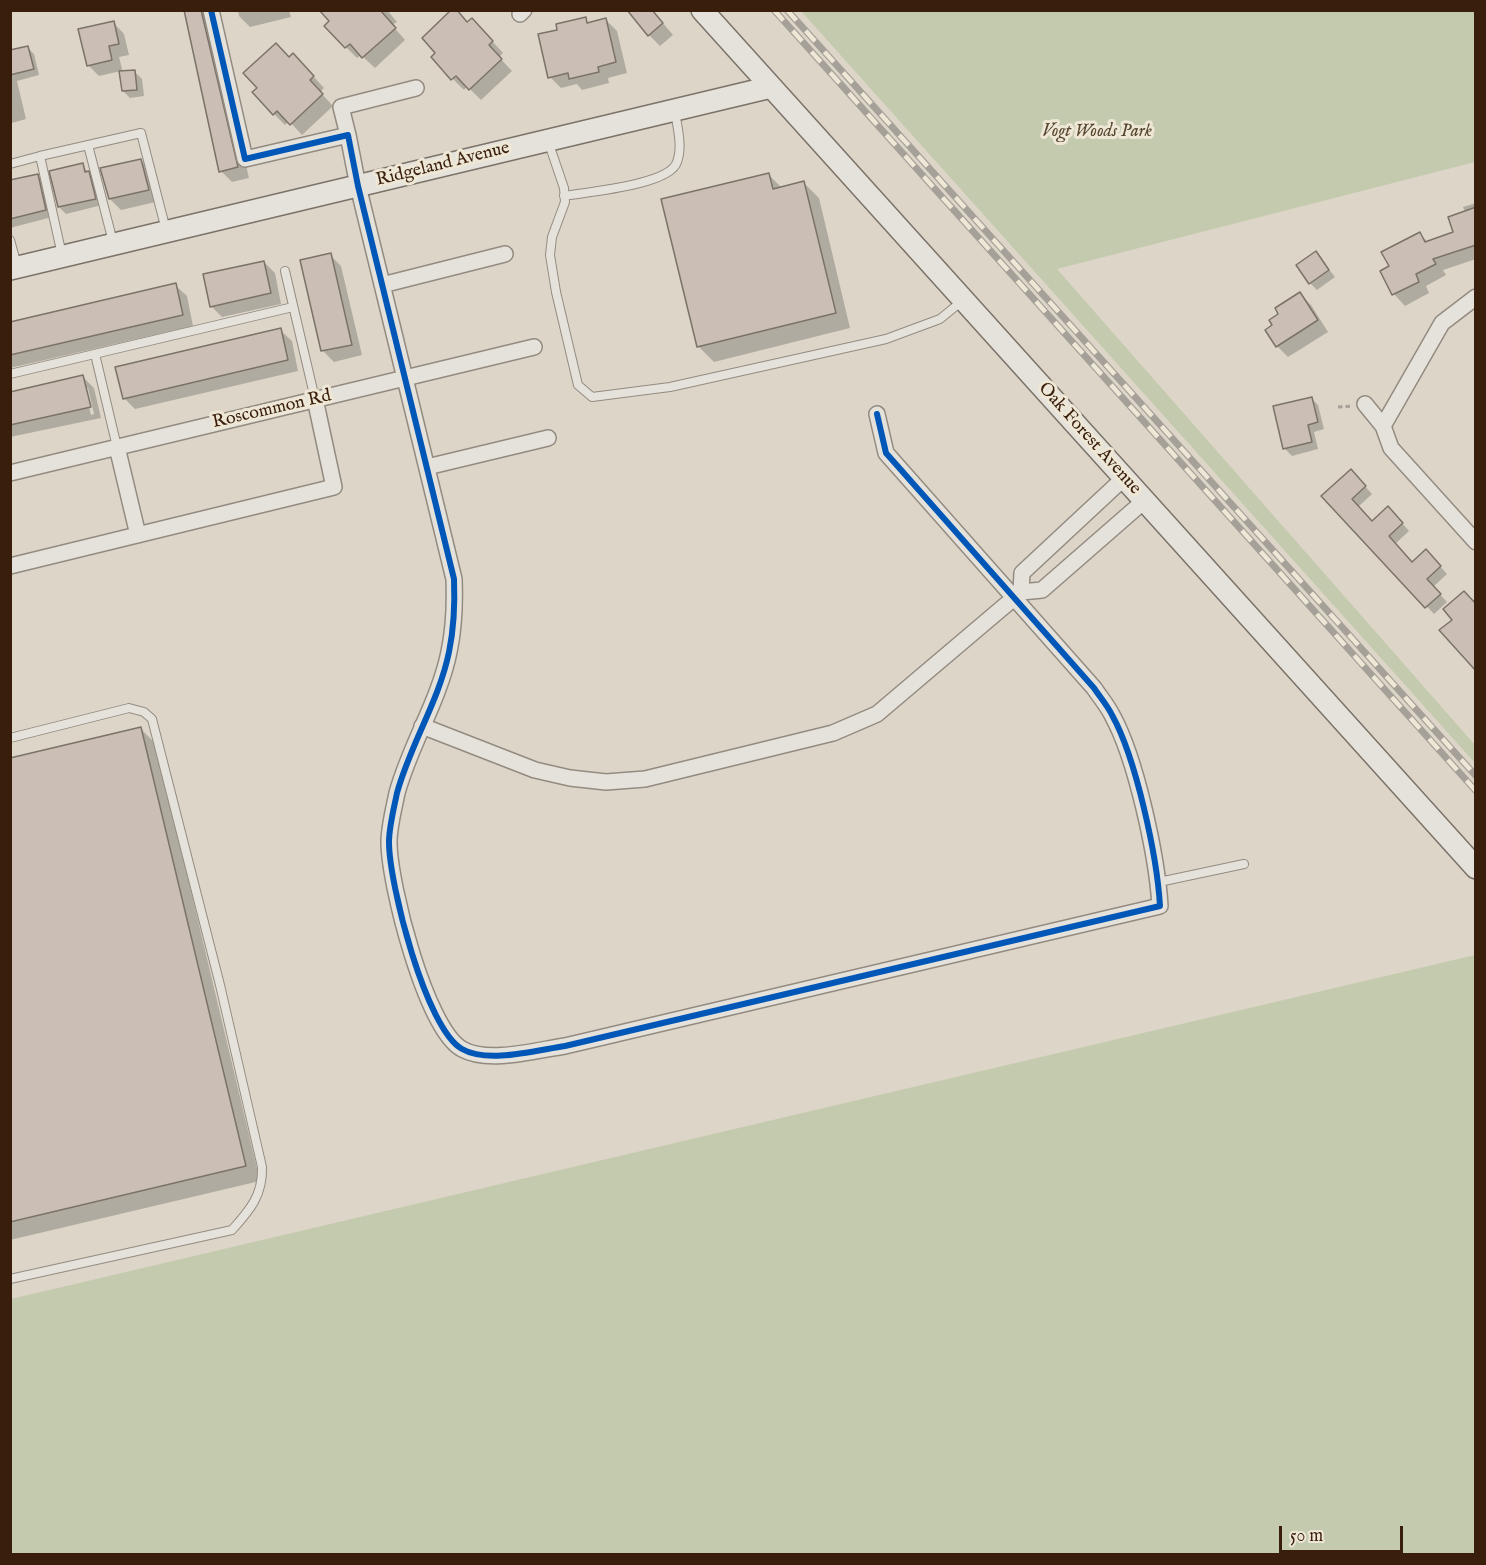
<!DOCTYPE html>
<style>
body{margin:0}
#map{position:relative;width:1486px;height:1565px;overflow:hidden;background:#ddd6c8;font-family:"IM FELL English",serif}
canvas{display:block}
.frame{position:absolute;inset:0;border:12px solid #391e0b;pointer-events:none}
.scale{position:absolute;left:1279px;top:1526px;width:124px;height:27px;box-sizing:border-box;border:3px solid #391e0b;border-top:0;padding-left:8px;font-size:18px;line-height:21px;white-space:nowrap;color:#391e0b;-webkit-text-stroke:4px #eee7d6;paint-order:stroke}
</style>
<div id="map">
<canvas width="1486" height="1565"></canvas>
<div class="frame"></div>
<div class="scale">50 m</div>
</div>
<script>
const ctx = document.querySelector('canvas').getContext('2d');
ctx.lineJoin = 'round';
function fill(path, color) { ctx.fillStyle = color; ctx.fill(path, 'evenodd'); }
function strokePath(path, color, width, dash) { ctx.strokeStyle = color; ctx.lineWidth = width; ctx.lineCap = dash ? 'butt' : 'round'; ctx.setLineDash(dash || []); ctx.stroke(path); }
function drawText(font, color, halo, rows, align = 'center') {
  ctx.font = font + ' "IM FELL English",serif'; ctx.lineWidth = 6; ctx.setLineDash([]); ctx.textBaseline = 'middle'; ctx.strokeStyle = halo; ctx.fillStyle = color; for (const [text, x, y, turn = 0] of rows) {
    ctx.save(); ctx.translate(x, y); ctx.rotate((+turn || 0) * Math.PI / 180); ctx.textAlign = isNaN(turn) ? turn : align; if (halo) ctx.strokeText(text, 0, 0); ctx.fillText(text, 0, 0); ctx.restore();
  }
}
fill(new Path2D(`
 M801,11H1475V162L1057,269L1475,745V763Z
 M1475,955V1554H11V1299Z`), '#c4caad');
fill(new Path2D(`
 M185,10H209L249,178L232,182L221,171Z
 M238,10H289L291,17L250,27L239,16Z
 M321,10H387L397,22L392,25L405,40L375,68L361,55L357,58L346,47L327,26L331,21Z
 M652,10L673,35L660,46L649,35Z
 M585,19L590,24L606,20L617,31L627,73L608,78L609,83L582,90L577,84L561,88L550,77L559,31Z
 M113,22L124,34L129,55L119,57L123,73L135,72L142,79L144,96L130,98L123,91L121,71L99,76L88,65Z
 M468,24L483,31L503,53L499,57L512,71L481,100L467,86L464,90L453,79L437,53Z
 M28,48L34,54L39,75L17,81L26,119L12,123L10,52Z
 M289,59L304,66L324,88L320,92L333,106L302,135L289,121L285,125L274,114Z
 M141,160L152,172L160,201L121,210L110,199Z
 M82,165L95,180L102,205L66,214L59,207Z
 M768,174L782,188L804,183L819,198L850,328L714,362L699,347L663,200Z
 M37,175L45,183L52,217L10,228V182Z
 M1476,203V259L1443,270L1446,275L1426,286L1429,293L1405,306L1394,294L1382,271L1391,267L1420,234L1428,242L1455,233L1465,212L1463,207Z
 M1316,253L1335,277L1317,290L1310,283Z
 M330,255L341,266L362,355L334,362L323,351Z
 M264,262L275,273L281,304L222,317L211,306Z
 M175,285L187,296L193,326L10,368V323Z
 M1300,294L1311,305L1328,332L1288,357L1277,346L1275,325Z
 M280,330L292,341L298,371L135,409L124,398Z
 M83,377L94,388L101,418L10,437V393ZM85,388H88L94,414L91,415Z
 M1311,398L1318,405L1324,429L1314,432L1318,449L1292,456L1284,448Z
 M1351,471L1372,494L1358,507L1372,523L1395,515L1409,531L1395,544L1412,564L1433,558L1447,574L1433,587L1447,602L1434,614L1323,496Z
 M141,729L156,744L260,1181L10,1240V760Z`), '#0003');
const building = new Path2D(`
 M184,10H201L238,167L219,172Z
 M319,10H380L396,28L362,58L350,44L345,48L324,26L329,21Z
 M451,10H457L467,22L472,18L493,41L489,45L502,59L469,90L456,76L451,80L431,57L435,53L422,38Z
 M627,10H652L663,23L648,36Z
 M586,17L587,23L606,18L616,62L598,67L599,72L569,79L568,73L548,78L538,34L557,30L556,24Z
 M114,21L119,44L109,46L112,60L87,66L78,29Z
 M276,43L289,57L293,53L314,76L310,80L323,94L290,125L277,111L273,115L252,92L257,88L243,73Z
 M28,46L34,69L10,75V50Z
 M135,70L137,90L122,91L119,71Z
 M141,159L149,190L109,199L100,168Z
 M83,163L85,172L89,171L96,199L58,207L49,171Z
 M769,173L773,189L804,181L836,313L697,347L661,199Z
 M38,174L46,210L10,219V180Z
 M1476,207V245L1433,259L1436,264L1416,274L1419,282L1392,295L1380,271L1389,266L1381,252L1420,232L1425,242L1453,232L1448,217Z
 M1316,251L1329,270L1309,284L1296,265Z
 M331,253L352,345L321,351L300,260Z
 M264,261L271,293L210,307L203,274Z
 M176,283L183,315L10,355V322Z
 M1300,292L1318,320L1276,347L1265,330L1272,325L1269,320L1278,314L1275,308Z
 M281,328L288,360L123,399L115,367Z
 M83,375L91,407L10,425V392Z
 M1312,397L1318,422L1308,425L1312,442L1283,449L1273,406Z
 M1351,469L1366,486L1352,499L1372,521L1388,506L1403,523L1389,536L1412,562L1426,549L1441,566L1427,579L1441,594L1425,608L1321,496Z
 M1464,591L1476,604V671L1439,630L1452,620L1443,609Z
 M141,727L246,1166L10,1222V758Z`);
fill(building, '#cbbeb5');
strokePath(building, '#7b7268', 1.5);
const lane = new Path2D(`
 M548,141L564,188L565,202L552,237L550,255L556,292L578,385L592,397L670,387L886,339L940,319L962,301
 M88,145L113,242
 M10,164L40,156
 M564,196C587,192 670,185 677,162C683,146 677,127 675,111
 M10,240L17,265
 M62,255L40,156L141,133L166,230
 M285,271L315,399
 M95,354L117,447
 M10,374L293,307
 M10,738L129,708L144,712L152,719L220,985L262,1167C263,1195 250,1210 232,1230L10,1279
 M1159,882L1244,864`);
const street = new Path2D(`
 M211,10L245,159L348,135L358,186L454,579C455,604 454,628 449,652C439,701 410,745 397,793C394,808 389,827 389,842C389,884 426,1029 462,1049C488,1064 537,1050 565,1046L1160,906C1157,856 1136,758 1112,715C1107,705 1100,697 1094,688L886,453L877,414
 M520,14L524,10
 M348,135L341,107L416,88
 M382,285L505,254
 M1365,404L1383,426L1391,448L1476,542
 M1383,426L1442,323L1476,297
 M117,447L138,535
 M427,467L548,438
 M10,473L534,347
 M10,566L334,487L315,399
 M1021,592L1022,573L1124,478
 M422,726L535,770L570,778L606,782L645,779L833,733L877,714L1021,592L1042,590L1144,501`);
const secondary = new Path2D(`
 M702,10L1476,868
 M10,269L771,87`);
strokePath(lane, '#938b80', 10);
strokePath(street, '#938b80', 18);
strokePath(secondary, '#7b7268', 24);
strokePath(new Path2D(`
 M1338,407L1352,406`), '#a5a098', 3, [4.5, 3]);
strokePath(lane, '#e5e2db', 8);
strokePath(street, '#e5e2db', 15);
strokePath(secondary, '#e5e2db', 21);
const rail = new Path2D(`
 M774,10L1476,791
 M787,10L1476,776`);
strokePath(rail, '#a5a098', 7);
strokePath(rail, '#eee7d6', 4.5, [14]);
strokePath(new Path2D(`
 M211,10L245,159L348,135L358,186L454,579C455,604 454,628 449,652C439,701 410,745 397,793C394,808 389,827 389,842C389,884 426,1029 462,1049C488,1064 537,1050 565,1046L1160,906C1157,856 1136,758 1112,715C1107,705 1100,697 1094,688L886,453L877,414`), '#0057b8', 6);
drawText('italic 18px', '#56472e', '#eee7d6', [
 ["Vogt Woods Park",1097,132]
]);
drawText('18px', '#391e0b', '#eee7d6', [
 ["Ridgeland Avenue",443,165,-14],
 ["Roscommon Rd",272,410,-13],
 ["Oak Forest Avenue",1089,439,48]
]);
</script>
